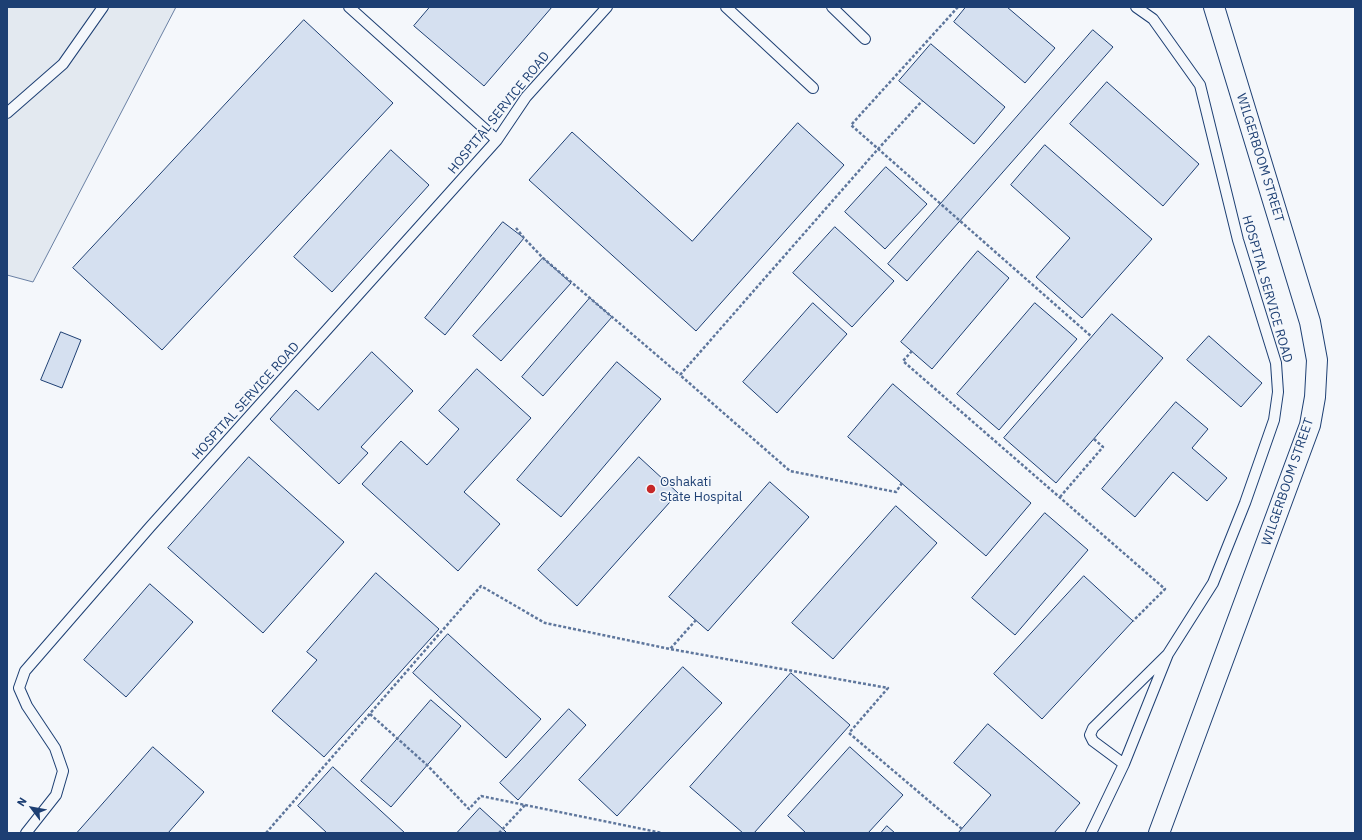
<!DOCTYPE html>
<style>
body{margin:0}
#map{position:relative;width:1362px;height:840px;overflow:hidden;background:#f4f7fb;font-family:"IBM Plex Sans",sans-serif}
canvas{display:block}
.frame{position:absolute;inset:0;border:8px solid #1d3f73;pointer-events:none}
.north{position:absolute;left:12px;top:788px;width:40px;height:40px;-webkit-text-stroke:3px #f4f7fb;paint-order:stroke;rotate:302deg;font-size:11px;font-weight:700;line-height:16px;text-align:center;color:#1d3f73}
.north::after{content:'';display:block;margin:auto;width:14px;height:18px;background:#1d3f73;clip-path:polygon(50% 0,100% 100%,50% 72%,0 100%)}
</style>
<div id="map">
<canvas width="1362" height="840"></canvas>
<div class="frame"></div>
<div class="north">N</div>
</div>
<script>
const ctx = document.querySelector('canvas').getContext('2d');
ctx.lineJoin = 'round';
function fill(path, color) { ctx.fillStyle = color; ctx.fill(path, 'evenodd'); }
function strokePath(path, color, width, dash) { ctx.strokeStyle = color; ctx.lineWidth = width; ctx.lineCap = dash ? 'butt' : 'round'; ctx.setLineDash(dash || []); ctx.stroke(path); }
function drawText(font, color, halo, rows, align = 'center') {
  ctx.font = font + ' "IBM Plex Sans",sans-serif'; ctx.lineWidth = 3; ctx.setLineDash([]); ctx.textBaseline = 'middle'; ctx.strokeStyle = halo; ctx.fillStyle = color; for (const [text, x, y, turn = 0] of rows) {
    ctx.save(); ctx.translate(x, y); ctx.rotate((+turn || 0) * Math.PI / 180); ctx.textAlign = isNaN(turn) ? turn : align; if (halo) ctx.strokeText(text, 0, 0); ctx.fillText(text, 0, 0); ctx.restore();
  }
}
const green = new Path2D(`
 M7,7H176L33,282L7,275Z`);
fill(green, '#e3e9f0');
strokePath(green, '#687fa3', 1);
const building = new Path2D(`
 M430,7H552L484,86L414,26Z
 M966,7H1007L1055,48L1025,83L954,22Z
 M304,20L393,103L162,350L73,268Z
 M1093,30L1113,47L907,281L888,264Z
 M931,44L1005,107L974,144L899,81Z
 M1107,82L1199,164L1163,206L1070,124Z
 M798,123L844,165L696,331L529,180L572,132L692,241Z
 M1045,145L1152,239L1082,318L1036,277L1070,238L1011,185Z
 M391,150L429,185L332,292L294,257Z
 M886,167L927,204L885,249L845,212Z
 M503,222L524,238L445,335L425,318Z
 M835,227L894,281L852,327L793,273Z
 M978,251L1009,278L932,369L901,342Z
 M543,258L571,283L501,361L473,336Z
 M590,298L612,317L543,396L522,377Z
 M813,303L847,334L777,413L743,382Z
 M1035,303L1077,339L999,430L957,394Z
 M1112,314L1163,358L1056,483L1004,438Z
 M61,332L81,340L62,388L41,380Z
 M1209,336L1262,383L1241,407L1187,360Z
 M372,352L413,391L361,447L368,453L339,484L270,419L296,390L318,410Z
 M617,362L661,399L561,517L517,480Z
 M477,369L531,418L464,492L500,524L458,571L362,484L401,441L427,465L459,429L439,411Z
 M893,384L1031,503L986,556L848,437Z
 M1176,402L1208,429L1192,448L1227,478L1207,501L1173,472L1135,517L1102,489Z
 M249,457L344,542L263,633L168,548Z
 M639,457L678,493L577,606L538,570Z
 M770,482L809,517L708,631L669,597Z
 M896,506L937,543L833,659L792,623Z
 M1045,513L1088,550L1015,635L972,598Z
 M376,573L439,629L324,757L272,711L317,660L307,652Z
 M1084,576L1133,621L1042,719L994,674Z
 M150,584L193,622L126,697L84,660Z
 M448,634L541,719L506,758L413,673Z
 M683,667L722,703L617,816L579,780Z
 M791,673L850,725L754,833H743L690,787Z
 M431,700L461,726L391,807L361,781Z
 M569,709L586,725L518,800L500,783Z
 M988,724L1080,803L1054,833H958L991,795L954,763Z
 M153,747L204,792L168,833H77Z
 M850,747L903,795L868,833H806L788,816Z
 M333,767L405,833H327L298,806Z
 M480,808L503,829L507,833H457Z
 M887,826L895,833H881Z`);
fill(building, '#d5e0f0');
strokePath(building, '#1d3f73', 1);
const service = new Path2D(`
 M349,7L497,140
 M726,7L813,88
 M832,7L865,39
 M1136,7L1153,19L1200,85L1238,240L1276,363L1278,392L1274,420L1245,503L1213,583L1168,654L1124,764L1093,741L1090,735L1093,728L1168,654
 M7,113L63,64L103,7
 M26,833L56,795L63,771L55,748L27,706L19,688L25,671L150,527L497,140L526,97L607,7
 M1091,833L1124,764`);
const minor = new Path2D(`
 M1159,833L1310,425L1315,397L1317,360L1310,322L1214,7`);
strokePath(service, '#1d3f73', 12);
strokePath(minor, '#1d3f73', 22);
strokePath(new Path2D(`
 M958,7L851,125L1092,337
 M516,228L524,238L543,258L680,375
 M912,351L903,361L1165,589L1133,621
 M902,483L896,492L790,471L680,375L878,149L922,101
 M1060,497L1103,447L1094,439
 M696,620L670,649L888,688L849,733L962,829
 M370,714L427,765L469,809L481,796L662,833
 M266,833L481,586L545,623L670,649
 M499,833L525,805`), '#5e769c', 2.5, [3, 2]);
strokePath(service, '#f4f7fb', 10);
strokePath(minor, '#f4f7fb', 20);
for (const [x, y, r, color] of [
 [651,489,5,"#c62828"]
]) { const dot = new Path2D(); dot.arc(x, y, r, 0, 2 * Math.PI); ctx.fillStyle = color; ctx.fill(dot); strokePath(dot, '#f4f7fb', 1.5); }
drawText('13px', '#1d3f73', '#f4f7fb', [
 ["HOSPITAL SERVICE ROAD",499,113,-51],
 ["WILGERBOOM STREET",1260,158,73],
 ["HOSPITAL SERVICE ROAD",1267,289,74],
 ["HOSPITAL SERVICE ROAD",246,401,-48],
 ["WILGERBOOM STREET",1288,482,-71]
]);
drawText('13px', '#1d3f73', '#f4f7fb', [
 ["Oshakati",660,482],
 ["State Hospital",660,497]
], 'left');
</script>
